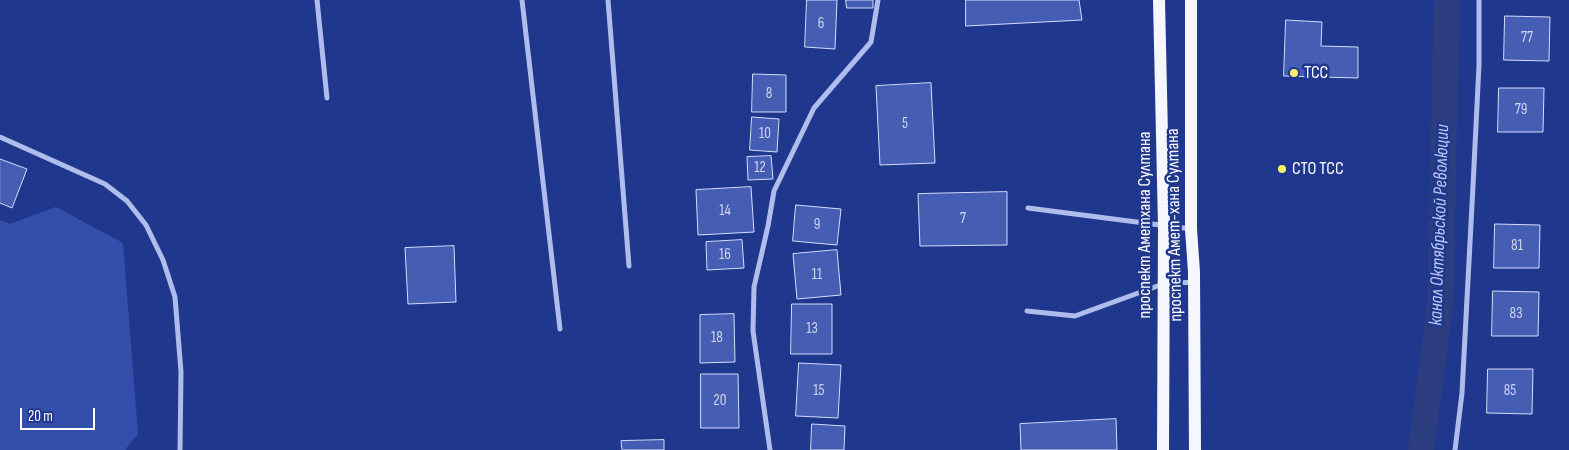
<!DOCTYPE html>
<meta charset="utf-8">
<style>
body{margin:0}
#map{position:relative;width:1569px;height:450px;overflow:hidden;background:#20378e;font-family:"Sofia Sans Condensed",sans-serif}
canvas{display:block}
.scale{position:absolute;left:20px;top:408px;width:75px;height:22px;box-sizing:border-box;border:2px solid #fff;border-top:0;padding-left:6px;font-size:15px;line-height:18px;white-space:nowrap;color:#fff;-webkit-text-stroke:4px #20378e;paint-order:stroke}
</style>
<div id="map">
<canvas width="1569" height="450"></canvas>
<div class="scale">20 m</div>
</div>
<script>
const ctx = document.querySelector('canvas').getContext('2d');
ctx.lineJoin = 'round';
function fill(path, color) { ctx.fillStyle = color; ctx.fill(path, 'evenodd'); }
function strokePath(path, color, width, dash) { ctx.strokeStyle = color; ctx.lineWidth = width; ctx.lineCap = dash ? 'butt' : 'round'; ctx.setLineDash(dash || []); ctx.stroke(path); }
function drawText(font, color, halo, rows, align = 'center') {
  ctx.font = font + ' "Sofia Sans Condensed",sans-serif'; ctx.lineWidth = 5; ctx.setLineDash([]); ctx.textBaseline = 'middle'; ctx.strokeStyle = halo; ctx.fillStyle = color; for (const [text, x, y, turn = 0] of rows) {
    ctx.save(); ctx.translate(x, y); ctx.rotate((+turn || 0) * Math.PI / 180); ctx.textAlign = isNaN(turn) ? turn : align; if (halo) ctx.strokeText(text, 0, 0); ctx.fillText(text, 0, 0); ctx.restore();
  }
}
fill(new Path2D(`
 M56,207L123,243L138,434L125,450H0V220L10,224Z`), '#344fab');
strokePath(new Path2D(`
 M1421,450L1440,305L1447,0`), '#2d3e80', 26);
const building = new Path2D(`
 M807,0H837L835,49L805,47Z
 M846,0H873V8H847Z
 M966,0H1079L1082,20L966,26Z
 M1505,16L1550,17L1549,61L1504,60Z
 M1286,20L1322,22L1321,46L1358,47V78L1284,76Z
 M753,74L786,75V112H752Z
 M931,83L935,163L880,165L876,86Z
 M1499,88H1544L1543,132H1498Z
 M752,117L779,119L777,152L750,150Z
 M771,156L773,179L748,180L747,157Z
 M0,159L27,169L12,208L0,203Z
 M751,187L754,232L698,235L696,190Z
 M1007,192V245L920,246L918,194Z
 M796,205L841,209L837,245L793,241Z
 M1495,224L1540,225L1539,268H1494Z
 M742,240L744,268L707,270L706,242Z
 M454,246L456,302L408,304L405,248Z
 M837,250L841,295L797,299L793,254Z
 M1493,291L1539,292L1538,336H1492Z
 M792,304H832V354H791Z
 M734,314L735,362L700,363V315Z
 M799,363L841,365L838,418L796,416Z
 M1488,369H1533L1532,414L1487,413Z
 M701,374H738L739,428H701Z
 M1116,419L1117,450H1021L1020,424Z
 M812,424L845,426L844,450H811Z
 M664,440V450H622L621,441Z`);
fill(building, '#455db3');
strokePath(building, '#d4ddf9', 1);
strokePath(new Path2D(`
 M317,0L327,98
 M522,0L560,329
 M608,0L629,266
 M0,137L105,184L127,201L146,225L163,260L175,297L181,372L180,450
 M1028,208L1191,229
 M1027,311L1075,316L1163,284L1193,282
 M770,450L753,331L754,287L768,226L774,191L814,108L871,42L878,0
 M1455,450L1462,393L1473,186L1479,65V0`), '#afbdec', 5);
strokePath(new Path2D(`
 M1159,0L1164,226L1163,450
 M1191,0V229L1194,272L1195,450`), '#f5f6ff', 12);
for (const [x, y, r, color] of [
 [1294,73,5,"#f9f070"],
 [1282,169,5,"#f9f070"]
]) { const dot = new Path2D(); dot.arc(x, y, r, 0, 2 * Math.PI); ctx.fillStyle = color; ctx.fill(dot); strokePath(dot, '#20378e', 2); }
drawText('15px', '#d0d6ec', null, [
 ["6",821,24],
 ["77",1527,38],
 ["8",769,94],
 ["79",1521,110],
 ["5",905,124],
 ["10",765,134],
 ["12",760,168],
 ["14",725,211],
 ["7",963,219],
 ["9",817,225],
 ["81",1517,246],
 ["16",725,255],
 ["11",817,275],
 ["83",1516,314],
 ["13",812,329],
 ["18",717,338],
 ["15",819,391],
 ["85",1510,391],
 ["20",720,401]
]);
drawText('18px', '#fff', '#20378e', [
 ["ТСС",1304,73],
 ["СТО ТСС",1292,169]
], 'left');
drawText('18px', '#fff', '#20378e', [
 ["проспект Аметхана Султана",1145,225,-90],
 ["проспект Амет-хана Султана",1175,225,-91]
]);
drawText('italic 19px', '#bbc8f3', '#20378e', [
 ["канал Октябрьской Революции",1440,225,-88]
]);
</script>
